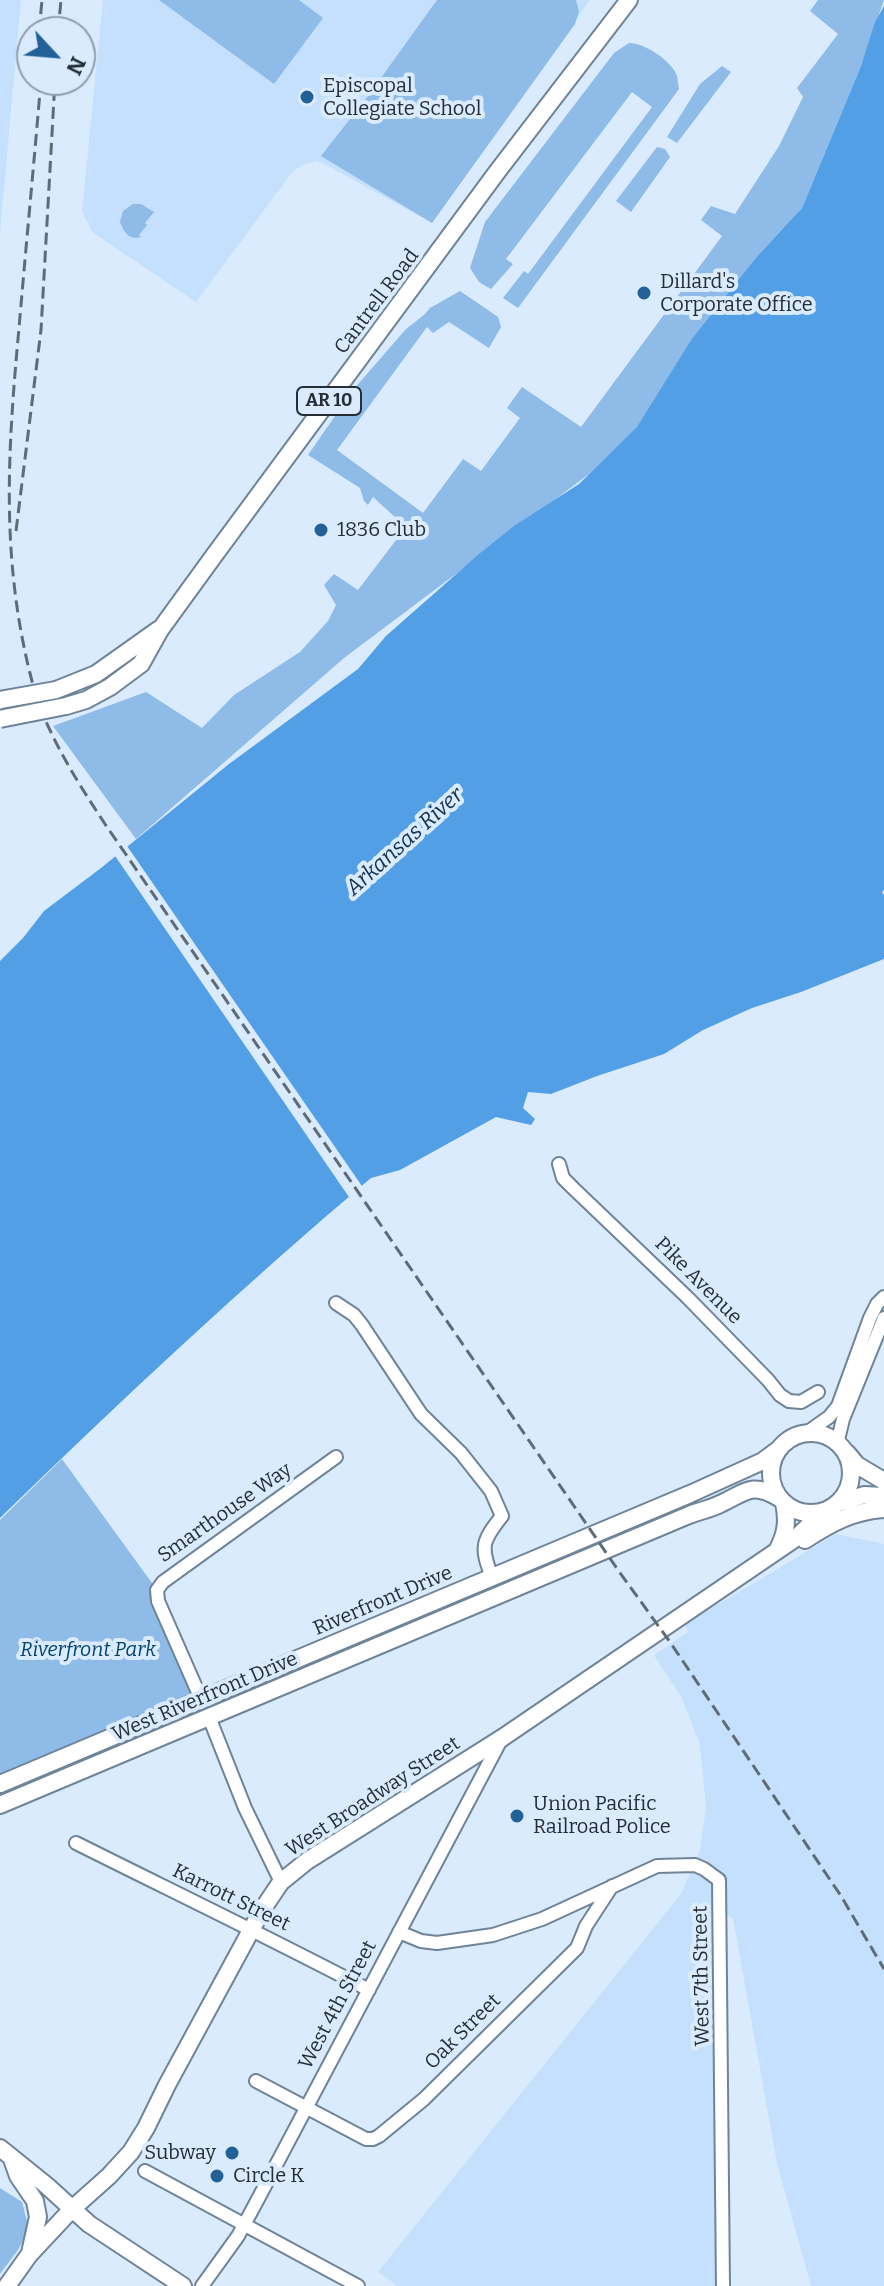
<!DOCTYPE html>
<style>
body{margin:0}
#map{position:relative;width:884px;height:2286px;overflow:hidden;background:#d9ebfd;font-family:Bitter,serif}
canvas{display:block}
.north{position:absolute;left:16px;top:16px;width:80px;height:80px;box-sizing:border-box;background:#d9ebfd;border:2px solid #919fad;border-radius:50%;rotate:116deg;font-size:22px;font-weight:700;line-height:32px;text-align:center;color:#252e36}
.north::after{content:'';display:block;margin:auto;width:28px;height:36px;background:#226197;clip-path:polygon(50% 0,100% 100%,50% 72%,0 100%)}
</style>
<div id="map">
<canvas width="884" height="2286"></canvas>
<div class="north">N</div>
</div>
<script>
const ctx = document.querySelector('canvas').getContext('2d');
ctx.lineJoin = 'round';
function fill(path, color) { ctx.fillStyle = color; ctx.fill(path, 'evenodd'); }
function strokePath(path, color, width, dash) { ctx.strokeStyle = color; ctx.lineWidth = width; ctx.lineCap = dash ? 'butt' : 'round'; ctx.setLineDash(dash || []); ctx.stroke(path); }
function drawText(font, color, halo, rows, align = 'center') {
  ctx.font = font + ' Bitter,serif'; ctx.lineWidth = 8; ctx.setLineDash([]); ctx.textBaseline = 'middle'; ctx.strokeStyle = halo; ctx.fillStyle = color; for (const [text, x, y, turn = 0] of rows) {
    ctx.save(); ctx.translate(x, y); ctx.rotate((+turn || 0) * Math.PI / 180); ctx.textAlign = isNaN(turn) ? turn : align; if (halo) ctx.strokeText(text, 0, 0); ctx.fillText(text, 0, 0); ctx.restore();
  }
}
fill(new Path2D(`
 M0,0H21L0,232Z
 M103,0H590L432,223L330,167L317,161L305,164L293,171L196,302L92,232L82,211Z
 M836,1534L884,1544V2286H811L777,2163L733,1918L717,1910V2286H398L378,2272L681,1894L700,1850L706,1808L700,1745L682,1698L654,1655L688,1632L685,1624Z`), '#c4e0fd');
fill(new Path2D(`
 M159,0H299L323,18L274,84Z
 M437,0H576L579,12L575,24L432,223L321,156L368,96Z
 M818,0H884L861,66L802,208L691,340L638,427L589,474L344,658L136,839L53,726L146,692L202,728L234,695L300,652L328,621L336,605L324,585L334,574L358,590L406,527L373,497L368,505L364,501L360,488L308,455L353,390L406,329L424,315L430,308L460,291L498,317L501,327L489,348L449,322L433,333L427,327L337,450L423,513L463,459L481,471L520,418L507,408L522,387L581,427L722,236L701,220L711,206L735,214L779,146L803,97L797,88L838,34L810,11Z
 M629,43C645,43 672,61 677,76C678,80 678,85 679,89L518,308L503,298L524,271L528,274L652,107L632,92L506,259L513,264L491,289L479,282L470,268L485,222L614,53Z
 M722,66L731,72L677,143L667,137L700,84Z
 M657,147L665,149L670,157L631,212L616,201Z
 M133,204H141L154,212L145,223L147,225L139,235L141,237C129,240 124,233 120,222L123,211Z
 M62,1459L157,1590L201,1699L0,1784V1520Z
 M0,2188L22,2202L29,2229L18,2250L0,2274Z`), '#8ebbe7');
fill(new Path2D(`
 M884,6V890L882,892L884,895V959L801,992L752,1008L703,1030L664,1054L597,1076L551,1094L528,1092L523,1108L535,1119L531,1125L496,1117L400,1170L371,1178C243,1286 120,1401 0,1518V961L23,938L44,911L101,868L229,764L358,669L386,636L479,554L514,526L579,484L637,427L691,340L756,258L802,208L861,66L875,22Z`), '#529fe6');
fill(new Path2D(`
 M125,843L364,1189L351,1200L113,853Z`), '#d9ebfd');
const minor = new Path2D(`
 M559,1164L563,1178L573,1188L688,1298L768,1380L780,1395L789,1401L801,1402L818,1392
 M336,1303L354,1315L362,1325L421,1414L461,1453L491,1491L502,1516C482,1541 480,1547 492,1577
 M805,1434L829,1417L838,1406L870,1318L877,1304L884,1297
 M837,1444L843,1419L884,1318
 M201,1699L158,1601L157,1590L163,1582L336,1457
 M209,1717L245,1808L281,1882
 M76,1843C174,1892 272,1939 369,1990
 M399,1932L421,1941L437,1943L493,1935L542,1919L657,1866L695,1865L704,1869L719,1880L723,2286
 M256,2081L366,2139H373L379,2136L424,2099L577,1948L586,1926L612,1886
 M145,2171L358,2286
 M202,2286L238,2236L258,2199L502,1738`);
const major = new Path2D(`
 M56,690L96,674L158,630
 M66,706L86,700L110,687L141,664L160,630L213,557L497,172L629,0
 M771 1473a40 40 0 1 1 80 0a40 40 0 1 1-80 0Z
 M847,1453L857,1465L884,1481
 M839,1503L864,1495L884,1496
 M805,1540C831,1523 853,1511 884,1509
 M777,1551C786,1534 788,1522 784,1503
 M0,1784L690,1494L763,1461L779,1449
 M0,1805L689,1515C699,1511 710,1509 720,1504C745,1493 751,1481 779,1498
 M0,2148L46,2185L89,2224L183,2286
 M12,2159L18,2176L35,2201L38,2217L30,2253
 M7,2286L29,2255L72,2209L109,2176L131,2152L146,2128L167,2085L262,1910L281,1882L307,1861L502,1738L796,1538L824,1511`);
strokePath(minor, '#6f8498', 16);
strokePath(major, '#6f8498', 20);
strokePath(minor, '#fff', 12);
strokePath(major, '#fff', 16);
strokePath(new Path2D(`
 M39,32L42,0
 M58,32L61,0
 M41,80C34,163 26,246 19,328C7,458 0,569 36,696C52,742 78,783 105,824L618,1570L670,1642L841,1896L884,1969
 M16,531L41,330L55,80`), '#5f6b76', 3, [12, 6]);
const majorBridge = new Path2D(`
 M0,700L56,690
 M0,719L66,706`);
strokePath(majorBridge, '#6f8498', 20, []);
strokePath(majorBridge, '#fff', 16);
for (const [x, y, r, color] of [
 [307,97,8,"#226197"],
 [644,293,8,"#226197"],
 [321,530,8,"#226197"],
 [517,1816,8,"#226197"],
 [232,2153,8,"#226197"],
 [217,2176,8,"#226197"]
]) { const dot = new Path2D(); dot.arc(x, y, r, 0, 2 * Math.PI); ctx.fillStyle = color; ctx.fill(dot); strokePath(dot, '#d9ebfd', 3); }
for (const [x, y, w] of [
 [329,401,64]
]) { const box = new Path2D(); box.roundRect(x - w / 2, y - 14, w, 28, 6); ctx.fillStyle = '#d9ebfd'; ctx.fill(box); strokePath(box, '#252e36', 2); }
drawText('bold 18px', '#252e36', null, [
 ["AR 10",329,401]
]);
drawText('20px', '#252e36', '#d9ebfd', [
 ["Episcopal",323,86],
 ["Collegiate School",323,109],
 ["Dillard's",660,282],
 ["Corporate Office",660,305],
 ["1836 Club",337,530],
 ["Union Pacific",533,1804],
 ["Railroad Police",533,1827],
 ["Subway",216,2153,"right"],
 ["Circle K",233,2176]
], 'left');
drawText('20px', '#252e36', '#d9ebfd', [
 ["Cantrell Road",377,302,-53],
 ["Pike Avenue",698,1281,45],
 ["Smarthouse Way",225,1513,-35],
 ["Riverfront Drive",383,1601,-23],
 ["West Riverfront Drive",205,1697,-23],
 ["West Broadway Street",373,1797,-33],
 ["Karrott Street",231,1898,26],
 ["West 7th Street",702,1976,-91],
 ["West 4th Street",338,2005,-62],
 ["Oak Street",463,2032,-45]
]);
drawText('italic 20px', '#06426f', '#d9ebfd', [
 ["Riverfront Park",88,1650]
]);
drawText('italic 22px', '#11314e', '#d9ebfd', [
 ["Arkansas River",405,842,-42]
]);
</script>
